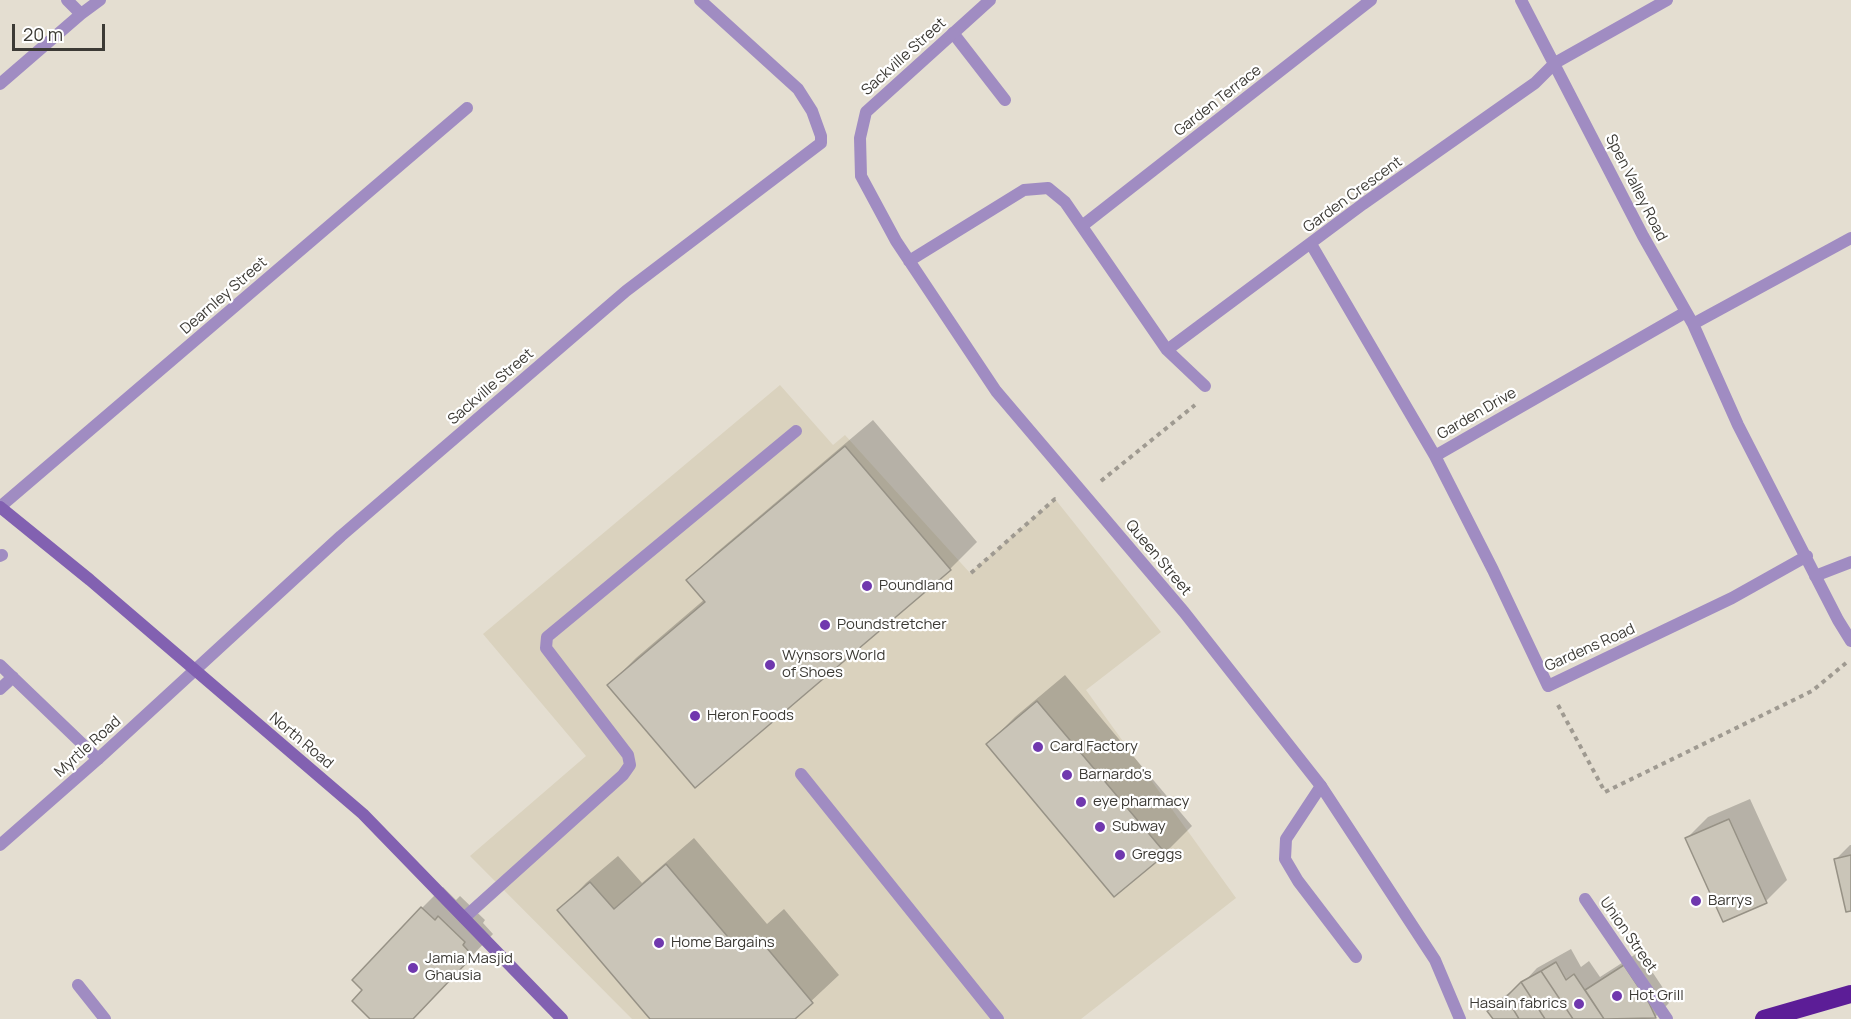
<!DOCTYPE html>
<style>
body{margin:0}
#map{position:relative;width:1851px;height:1019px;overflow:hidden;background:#e4ded1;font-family:Manrope,sans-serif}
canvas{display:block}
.scale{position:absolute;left:12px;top:24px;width:93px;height:27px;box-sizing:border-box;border:3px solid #3c3a35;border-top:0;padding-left:8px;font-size:18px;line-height:21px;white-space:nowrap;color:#3c3a35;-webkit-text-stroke:4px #fff;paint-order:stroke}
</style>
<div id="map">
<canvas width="1851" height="1019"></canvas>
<div class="scale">20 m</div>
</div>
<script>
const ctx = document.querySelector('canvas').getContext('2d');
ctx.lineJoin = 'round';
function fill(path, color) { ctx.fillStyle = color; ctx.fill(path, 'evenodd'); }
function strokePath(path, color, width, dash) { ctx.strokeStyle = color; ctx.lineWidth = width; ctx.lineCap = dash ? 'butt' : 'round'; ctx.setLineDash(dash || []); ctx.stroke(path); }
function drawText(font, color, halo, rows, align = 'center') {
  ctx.font = font + ' Manrope,sans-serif'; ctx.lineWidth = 4.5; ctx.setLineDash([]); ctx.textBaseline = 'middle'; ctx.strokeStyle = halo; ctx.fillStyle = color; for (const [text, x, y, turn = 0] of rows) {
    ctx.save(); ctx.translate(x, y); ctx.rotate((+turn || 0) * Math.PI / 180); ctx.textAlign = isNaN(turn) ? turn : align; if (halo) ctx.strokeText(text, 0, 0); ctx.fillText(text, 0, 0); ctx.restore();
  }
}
fill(new Path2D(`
 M780,385L833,445L845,435L970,573L1055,499L1161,632L1086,690L1236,898L1081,1019H632L470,856L586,756L483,634Z`), '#dad2be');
fill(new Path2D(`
 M873,420L977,542L950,569L609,685L636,658L705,599L688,580L716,553Z
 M1065,675L1192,826L1165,853L988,744L1015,717Z
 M1750,799L1787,880L1766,901L1687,838L1708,817Z
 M694,838L767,924L784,909L839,975L792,1019H652L559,911L586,883L618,856L642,883Z
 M1850,845H1851V909L1835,860Z
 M443,887L456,900L460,896L485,920L483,923L493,934L411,1019H372L364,990L422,908Z
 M1571,949L1581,967L1589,961L1600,977L1639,952L1663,988L1669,1003L1655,1017L1649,1019H1495L1489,1011L1503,997L1521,985L1537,968Z`), '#0003');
const building = new Path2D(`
 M845,446L951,570L695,788L607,685L705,602L686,580Z
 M1037,701L1166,854L1114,897L986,744Z
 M1729,819L1767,903L1723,922L1685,838Z
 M1851,855V911L1846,912L1834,859Z
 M666,864L739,950L756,935L813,1003L795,1019H650L557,910L590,882L614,909Z
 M421,907L435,920L438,916L465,942L463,945L473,956L413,1019H370L352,1001L362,990L352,980Z
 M1556,962L1566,980L1574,974L1604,1019H1573L1541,971Z
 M1624,965L1649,1003L1656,1018L1604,1019L1585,990Z
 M1541,971L1573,1019H1545L1521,982Z
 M1521,982L1545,1019H1519L1506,997Z
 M1506,997L1519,1019H1493L1487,1011Z`);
fill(building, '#cac5b8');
strokePath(building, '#979286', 1.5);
strokePath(new Path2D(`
 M1101,481L1195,405
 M971,573L1055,499H1059
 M1558,705L1605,792L1812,691L1846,663`), '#9f9a91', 4, [4.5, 4.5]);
strokePath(new Path2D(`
 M953,33L1005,100
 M0,665L98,759
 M0,689L13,677
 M801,774L998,1019
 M1321,786L1286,839L1285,859L1298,881L1356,957
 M464,918L623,775L630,765L628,755L546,648L547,637L796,431
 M78,985L105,1019`), '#a08cc2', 12);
strokePath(new Path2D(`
 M67,0L81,14
 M990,0L866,112L860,138L861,176L896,241L996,391L1184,612L1321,786L1435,960L1460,1019
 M1521,0L1643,236L1693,324L1738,425L1838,620L1851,641
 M0,84L81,14L100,0
 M1082,226L1371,0
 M1311,244L1435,456L1686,312
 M909,261L1024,190L1048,188L1065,202L1167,350L1205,386
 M1693,324L1851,238
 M1167,350L1363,204L1535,83L1555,63L1667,0
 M1435,456L1493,570L1548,686L1732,598L1807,556
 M0,507L467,108
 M0,556L2,555
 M1815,576L1851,562
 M0,845L98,759L341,536L626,291L821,143V136L812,111L798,89L700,0
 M1585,899L1667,1019`), '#a08cc2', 12);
strokePath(new Path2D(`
 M0,507L90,580L363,814L562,1019`), '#8261b1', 12);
strokePath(new Path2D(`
 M1764,1019L1851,994`), '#5c1d97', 18);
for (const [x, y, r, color] of [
 [867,586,6,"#7038ae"],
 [825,625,6,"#7038ae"],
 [770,665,6,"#7038ae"],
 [695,716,6,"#7038ae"],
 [1038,747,6,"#7038ae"],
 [1067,775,6,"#7038ae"],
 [1081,802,6,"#7038ae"],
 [1100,827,6,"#7038ae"],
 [1120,855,6,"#7038ae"],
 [1696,901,6,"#7038ae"],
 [659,943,6,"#7038ae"],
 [413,968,6,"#7038ae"],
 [1617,996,6,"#7038ae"],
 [1579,1004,6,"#7038ae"]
]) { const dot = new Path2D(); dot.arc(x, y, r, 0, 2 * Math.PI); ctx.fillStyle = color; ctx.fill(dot); strokePath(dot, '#fff', 2); }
drawText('15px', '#3c3a35', '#fff', [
 ["Sackville Street",904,57,-42],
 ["Garden Terrace",1218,101,-38],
 ["Spen Valley Road",1636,188,63],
 ["Garden Crescent",1353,195,-36],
 ["Dearnley Street",224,296,-41],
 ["Sackville Street",491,387,-41],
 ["Garden Drive",1477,414,-30],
 ["Queen Street",1158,558,50],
 ["Gardens Road",1590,648,-24],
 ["North Road",301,741,40],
 ["Myrtle Road",88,747,-42],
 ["Union Street",1628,935,55]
]);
drawText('15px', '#3c3a35', '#fff', [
 ["Poundland",879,586],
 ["Poundstretcher",837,625],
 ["Wynsors World",782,656],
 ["of Shoes",782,673],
 ["Heron Foods",707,716],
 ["Card Factory",1050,747],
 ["Barnardo's",1079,775],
 ["eye pharmacy",1093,802],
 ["Subway",1112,827],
 ["Greggs",1132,855],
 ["Barrys",1708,901],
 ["Home Bargains",671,943],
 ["Jamia Masjid",425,959],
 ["Ghausia",425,976],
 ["Hot Grill",1629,996],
 ["Hasain fabrics",1567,1004,"right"]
], 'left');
</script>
